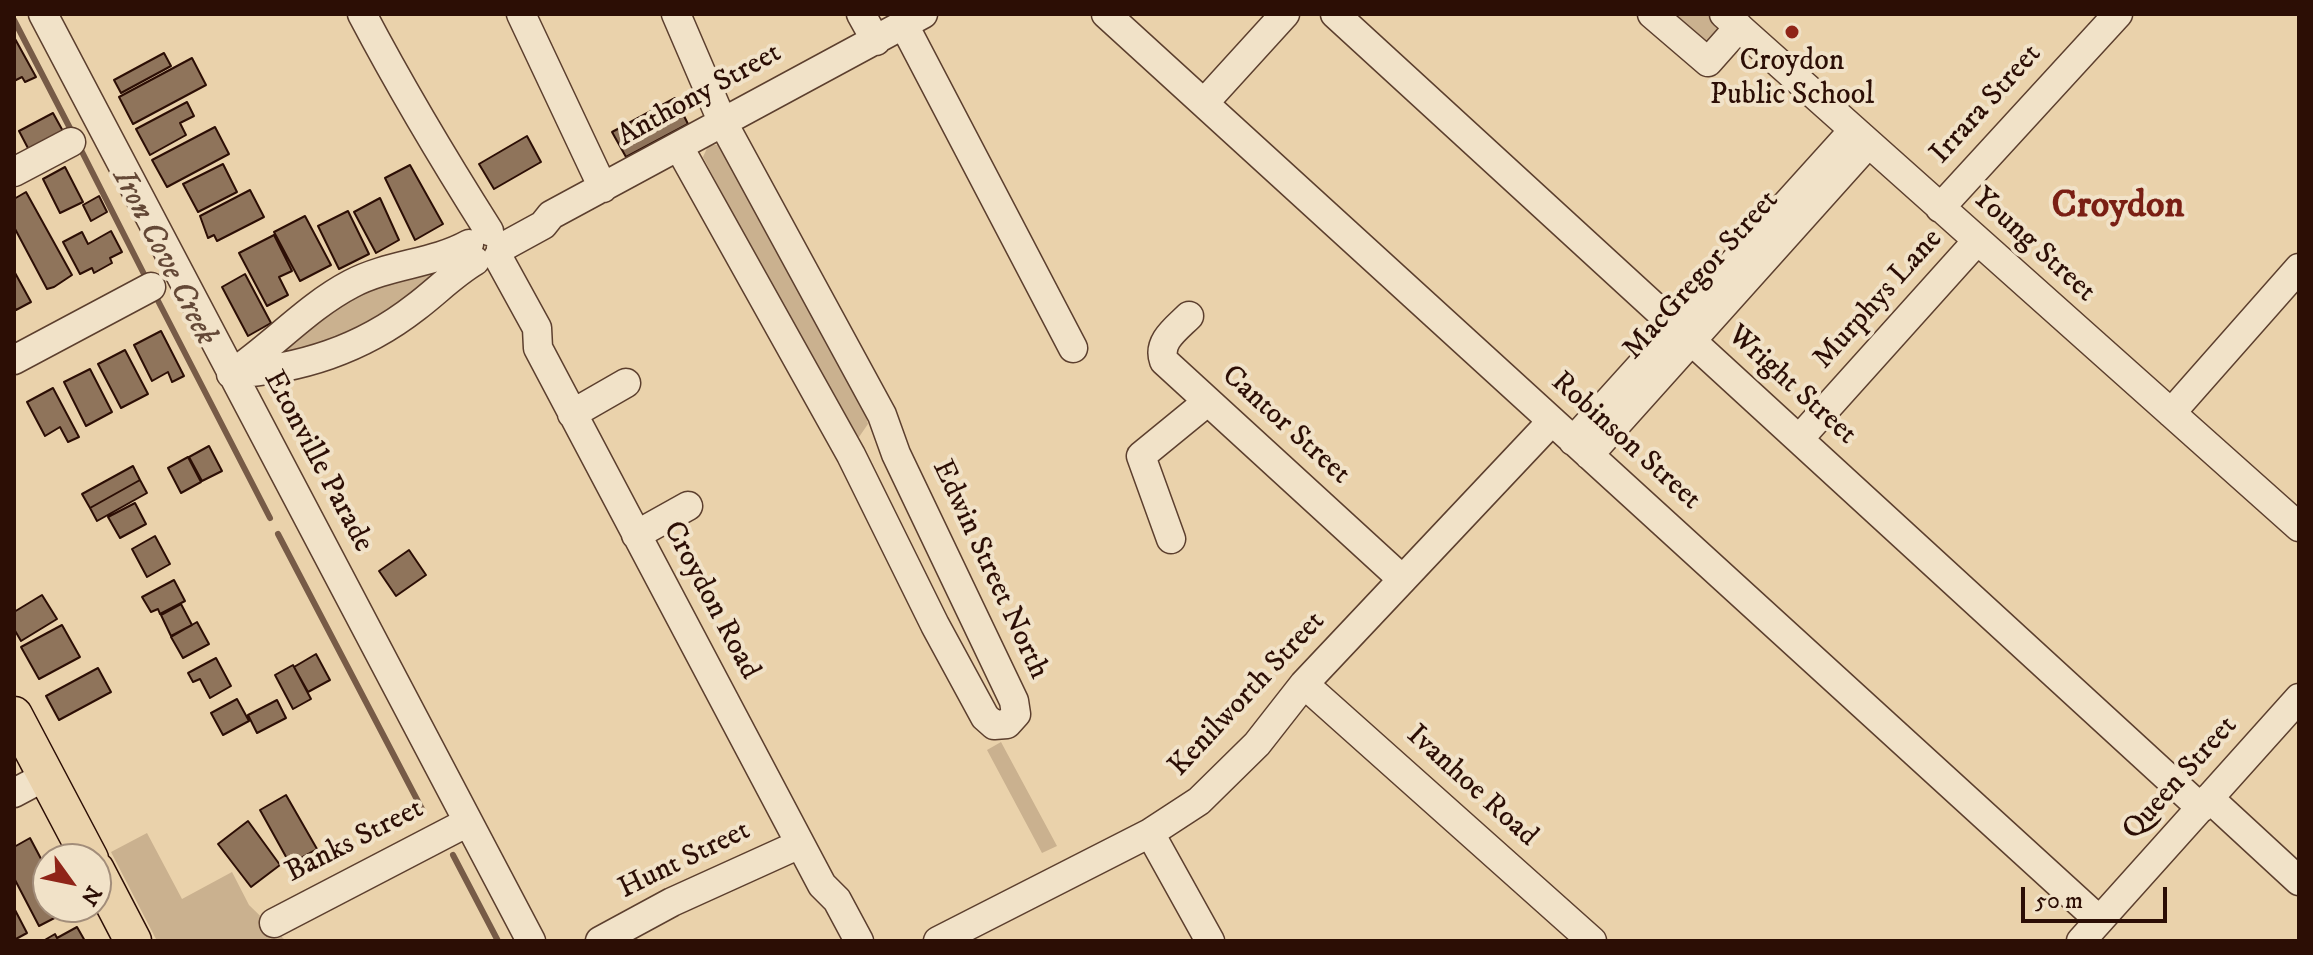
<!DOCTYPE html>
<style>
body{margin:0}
#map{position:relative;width:2313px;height:955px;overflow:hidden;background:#ead2ab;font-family:"IM FELL DW Pica",serif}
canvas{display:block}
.frame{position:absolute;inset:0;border:16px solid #2c0e05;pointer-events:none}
.north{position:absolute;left:32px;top:843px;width:80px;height:80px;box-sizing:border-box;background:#f1e2c8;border:2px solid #a28d7a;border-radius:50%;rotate:123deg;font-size:22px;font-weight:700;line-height:32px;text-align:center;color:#2c0e05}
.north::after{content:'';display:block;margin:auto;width:28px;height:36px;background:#8f2418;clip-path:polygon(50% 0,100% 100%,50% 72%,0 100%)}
.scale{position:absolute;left:2021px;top:887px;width:146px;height:36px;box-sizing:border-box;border:4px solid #2c0e05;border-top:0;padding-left:10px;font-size:24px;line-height:28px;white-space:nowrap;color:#2c0e05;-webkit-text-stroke:6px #f1e2c8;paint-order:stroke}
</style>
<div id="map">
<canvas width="2313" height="955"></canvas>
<div class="frame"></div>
<div class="north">N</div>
<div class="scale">50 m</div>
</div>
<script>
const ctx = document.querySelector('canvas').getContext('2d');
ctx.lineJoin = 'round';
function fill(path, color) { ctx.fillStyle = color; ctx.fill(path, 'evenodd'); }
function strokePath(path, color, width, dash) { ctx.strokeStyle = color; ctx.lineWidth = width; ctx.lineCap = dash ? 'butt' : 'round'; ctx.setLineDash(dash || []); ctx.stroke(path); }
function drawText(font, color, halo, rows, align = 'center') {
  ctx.font = font + ' "IM FELL DW Pica",serif'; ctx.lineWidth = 8; ctx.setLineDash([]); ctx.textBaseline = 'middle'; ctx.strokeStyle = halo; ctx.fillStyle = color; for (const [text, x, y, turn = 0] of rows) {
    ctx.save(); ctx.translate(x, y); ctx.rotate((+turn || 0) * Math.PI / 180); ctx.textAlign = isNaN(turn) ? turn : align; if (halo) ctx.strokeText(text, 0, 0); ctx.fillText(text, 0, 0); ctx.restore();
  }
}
fill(new Path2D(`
 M1662,14H1717L1733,28L1708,55Z
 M721,144L862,403L868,424L859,437L849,436L703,157L708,146Z
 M442,269L394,315L276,362V350L322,311L384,278Z
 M1001,742L1057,846L1042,853L987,750Z
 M147,833L182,899L232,872L249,905L286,941H157L111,852Z`), '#cab18f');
strokePath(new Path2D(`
 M14,20L73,134
 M78,144L147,280
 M154,293L270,518
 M278,534L423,811
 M453,855L498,941`), '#775b47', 6);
const building = new Path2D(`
 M14,37L36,77L25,82L22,77L14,81Z
 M164,53L171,66L121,93L114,80Z
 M192,58L206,85L133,124L119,97Z
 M675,98L688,124L626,157L612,132Z
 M187,102L194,116L180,123L186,135L150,155L136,129Z
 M53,113L64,133L30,152L19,131Z
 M215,127L229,154L167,187L152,160Z
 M527,136L541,162L494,189L479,164Z
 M223,164L237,192L198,212L183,184Z
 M410,165L443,224L415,240L385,178Z
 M65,167L83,202L60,213L43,179Z
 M250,190L264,217L217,241L214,235L208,238L200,216Z
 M26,192L72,275L54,287L47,289L14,227V199Z
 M99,196L107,212L91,221L83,205Z
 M380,198L399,240L376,253L354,212Z
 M348,211L369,254L339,269L318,226Z
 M305,216L331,265L300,281L274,232Z
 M111,231L122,252L110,258L112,263L94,273L92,268L80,274L63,242L82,232L88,244Z
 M274,235L292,271L279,277L288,295L267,306L239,253Z
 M14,271L31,302L16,310L14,306Z
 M245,274L271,323L248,336L222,287Z
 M161,331L184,376L172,382L168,372L152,381L134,345Z
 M125,350L148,394L121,408L98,364Z
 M90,369L112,412L86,426L64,382Z
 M53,388L79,437L68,442L60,427L45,436L27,402Z
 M209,446L222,471L202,481L189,457Z
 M188,457L201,482L181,493L168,468Z
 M133,466L140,480L90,508L82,494Z
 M140,480L147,493L97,521L90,508Z
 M135,503L146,524L120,538L108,517Z
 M155,536L170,564L147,577L132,549Z
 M409,550L426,575L396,596L379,571Z
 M174,580L185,601L160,614L158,609L151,612L142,597Z
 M42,595L57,619L21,641L14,629V612Z
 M181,604L192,625L171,636L161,615Z
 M197,622L209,644L183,658L171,637Z
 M62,625L80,657L39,679L21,647Z
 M316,654L330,680L308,692L294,667Z
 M216,658L231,686L210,698L200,679L193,682L188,673Z
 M293,665L311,699L293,709L275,675Z
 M98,668L111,692L59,720L46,696Z
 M237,699L249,721L223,735L211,713Z
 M277,700L286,718L257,733L248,715Z
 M286,795L317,849L290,864L260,810Z
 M248,821L280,865L251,887L218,844Z
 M30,838L48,872V907H67L68,911L39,926L14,878V847Z
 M14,908L27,933L14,940Z
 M77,927L85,941H43L55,934L57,938Z`);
fill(building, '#8f745b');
strokePath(building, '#2c0e05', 2);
const minor = new Path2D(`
 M43,14L531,941
 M362,14C401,88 444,160 489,231
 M521,14L603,188
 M676,14L722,121L882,415L896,454L1014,701L1016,714L1007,724L994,725L985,717L935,625L851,455L679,147
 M861,14L876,41
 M1106,14L2099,920
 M1335,14L2201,808
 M1652,14L1708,62L1739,27
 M1724,14L2299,527
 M904,25L1073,348
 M1204,103L1285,14
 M14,172L71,142
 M1940,208L2118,14
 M501,248L543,225L551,215L923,14
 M498,257L537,328L538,348L822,885L837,900L859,941
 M1189,316C1176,329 1157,342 1164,361L1402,579
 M14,360L151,287
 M231,374C273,346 307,307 351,284C389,264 433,264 469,244
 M231,374C300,369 361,350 416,307C436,292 453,274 475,261
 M2171,413L2299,268
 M572,414L626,383
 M1799,439L1977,241
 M1573,441L1852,132
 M1589,455L1868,144
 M636,535L688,506
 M1171,539L1141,456L1207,402
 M1304,684L1592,941
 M14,793L46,776
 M2209,798L2299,881
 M1150,833L1210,941
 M274,923L468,822
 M600,941L672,902L800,844
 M938,941L1150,833L1199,801L1257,744L1304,684L1552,421
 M2081,941L2299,698`);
const major = new Path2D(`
 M14,715L90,859
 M96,870L133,941`);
strokePath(minor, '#5c3f2e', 31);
strokePath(major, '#2c0e05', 39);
strokePath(minor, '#f1e2c8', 28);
strokePath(major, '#ead2ab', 36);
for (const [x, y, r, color] of [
 [1792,32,8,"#8f2418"]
]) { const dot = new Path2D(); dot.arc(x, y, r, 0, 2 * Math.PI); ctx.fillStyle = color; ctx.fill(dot); strokePath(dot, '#f1e2c8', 3); }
drawText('30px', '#2c0e05', '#f1e2c8', [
 ["Croydon",1792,63],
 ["Public School",1792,97]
]);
drawText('30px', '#2c0e05', '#f1e2c8', [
 ["Anthony Street",700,96,-29],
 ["Irrara Street",1987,105,-48],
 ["Young Street",2033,246,42],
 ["MacGregor Street",1702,276,-48],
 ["Murphys Lane",1879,300,-48],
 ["Wright Street",1791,386,42],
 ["Cantor Street",1285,426,42],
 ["Robinson Street",1625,442,42],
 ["Etonville Parade",317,462,62],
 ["Edwin Street North",989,570,65],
 ["Croydon Road",710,601,62],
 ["Kenilworth Street",1248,695,-47],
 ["Queen Street",2181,779,-48],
 ["Ivanhoe Road",1471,787,42],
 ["Banks Street",355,842,-27],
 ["Hunt Street",685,861,-26]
]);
drawText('italic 32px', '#644836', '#f1e2c8', [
 ["Iron Cove Creek",163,258,63]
]);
drawText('bold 38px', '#7a1f14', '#f1e2c8', [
 ["Croydon",2118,208]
]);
</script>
